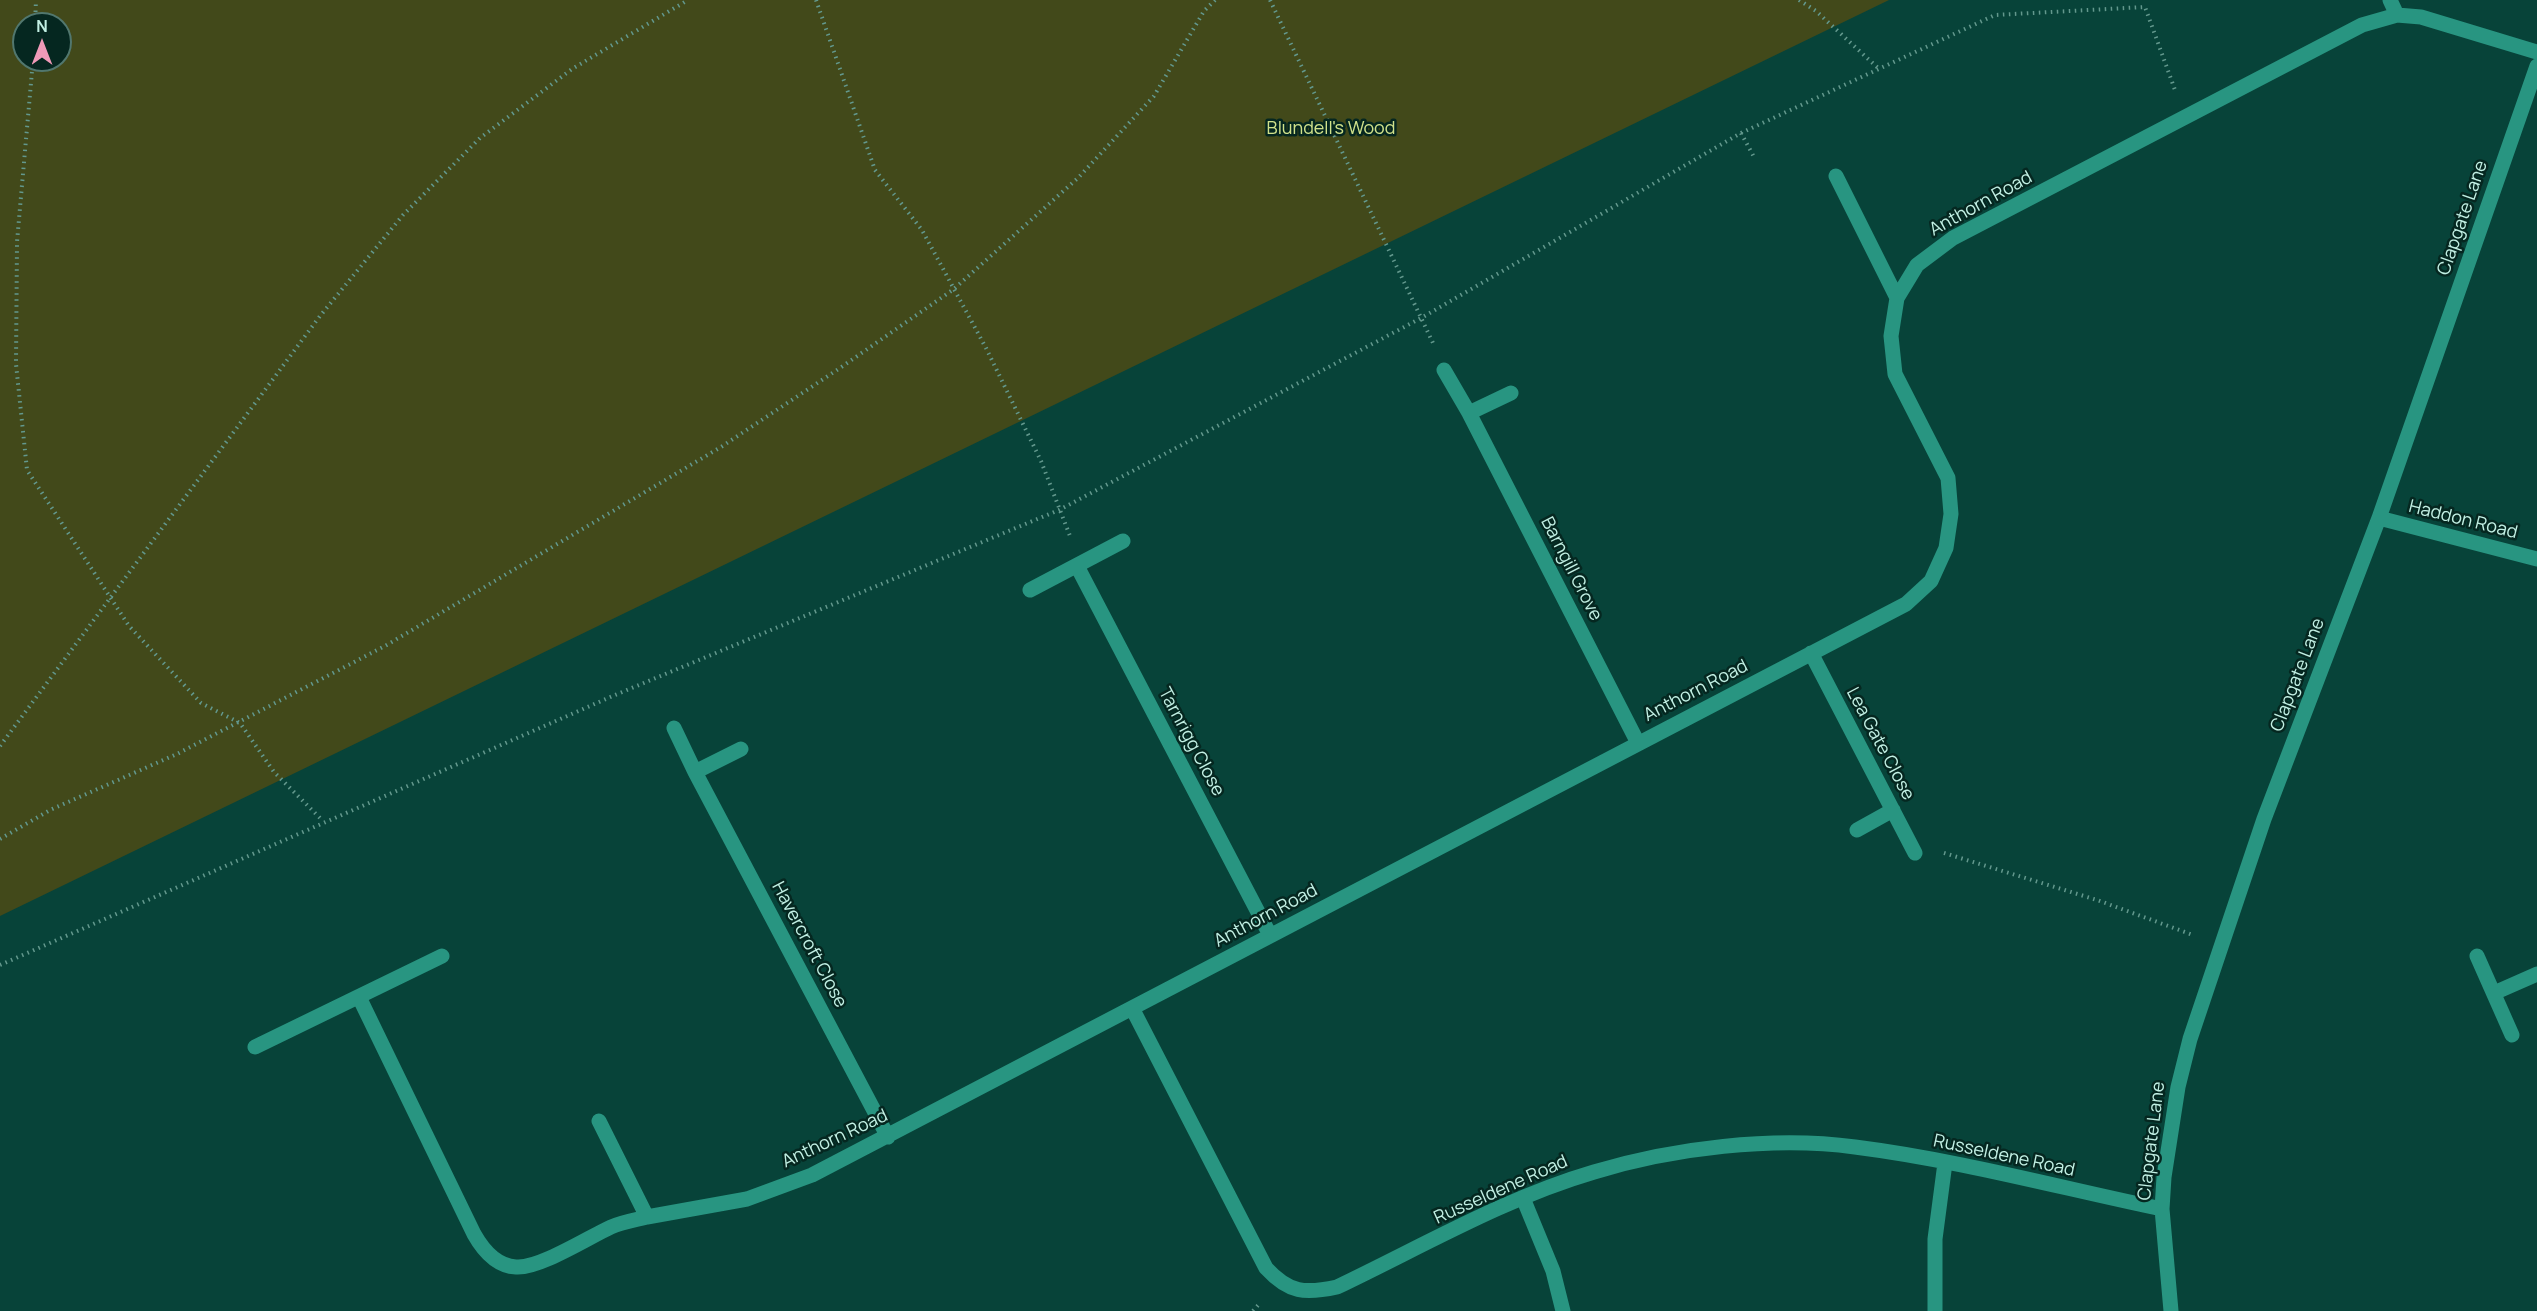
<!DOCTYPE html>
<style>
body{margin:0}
#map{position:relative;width:2537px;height:1311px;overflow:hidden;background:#074339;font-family:Manrope,sans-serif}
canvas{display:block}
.north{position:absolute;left:12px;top:12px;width:60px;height:60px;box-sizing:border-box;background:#052720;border:2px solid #51776e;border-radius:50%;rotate:0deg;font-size:16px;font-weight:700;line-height:24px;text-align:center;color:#c2f0e4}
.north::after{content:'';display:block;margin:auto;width:21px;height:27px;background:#ef9ab8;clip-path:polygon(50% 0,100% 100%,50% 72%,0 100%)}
</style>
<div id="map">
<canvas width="2537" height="1311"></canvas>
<div class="north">N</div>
</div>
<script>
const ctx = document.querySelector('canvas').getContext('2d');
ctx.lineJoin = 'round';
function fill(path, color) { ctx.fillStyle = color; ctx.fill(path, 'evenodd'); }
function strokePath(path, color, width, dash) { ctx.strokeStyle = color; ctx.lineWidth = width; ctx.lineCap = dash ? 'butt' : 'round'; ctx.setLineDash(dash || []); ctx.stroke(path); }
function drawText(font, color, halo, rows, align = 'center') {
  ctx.font = font + ' Manrope,sans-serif'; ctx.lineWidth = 5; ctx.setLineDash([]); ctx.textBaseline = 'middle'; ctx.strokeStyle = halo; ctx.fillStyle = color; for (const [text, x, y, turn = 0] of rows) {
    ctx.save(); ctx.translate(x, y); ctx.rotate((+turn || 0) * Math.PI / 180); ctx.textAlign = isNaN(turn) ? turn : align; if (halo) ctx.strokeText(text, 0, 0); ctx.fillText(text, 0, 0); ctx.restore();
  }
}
fill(new Path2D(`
 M0,0H1889L0,916ZM24,24H60V60H24Z`), '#42491a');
strokePath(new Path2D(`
 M816,0L875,170L922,230L986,348L1041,461L1070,536
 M1270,0L1433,343
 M1799,0L1816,11L1878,68
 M35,24L36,0
 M33,60L17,242L16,364L27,470L129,626L201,703L240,723L274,772L323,821
 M1741,133L1754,157
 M0,746L320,316L403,215L480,138L572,69L688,0
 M0,839L50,810L177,754L385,646L721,447L840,368L954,289L1078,178L1154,96L1204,11L1215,0
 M1944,853L2097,900L2193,935
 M0,965L615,695L1059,510L1423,317L1741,133L1995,15L2145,7L2175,90
 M1253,1311L1260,1303`), '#63988d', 4, [1.5, 4.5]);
strokePath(new Path2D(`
 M2390,0L2397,15
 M1836,176L1897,298
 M1444,370L1469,413L1511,393
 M1469,413L1638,743
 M2379,518L2537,559
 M1077,566L1270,935
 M1030,590L1123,541
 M1811,653L1915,853
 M674,728L695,772L741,749
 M695,772L888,1137
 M1857,830L1893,810
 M2477,956L2512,1035
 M2494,993L2537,974
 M359,997L474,1234C483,1250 497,1266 516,1267C539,1269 589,1237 611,1227C622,1222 635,1220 647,1217
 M1132,1008L1266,1268C1289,1293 1305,1294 1337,1287C1421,1247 1505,1198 1594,1172C1673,1148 1773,1136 1855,1147C1958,1160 2061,1188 2162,1209
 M255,1047L442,956
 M599,1121L647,1217L747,1199L812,1175L1906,604L1931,581L1946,548L1951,514L1948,478L1895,374L1891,336L1897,298L1917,265L1953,238L2362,25L2397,15L2421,17L2537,52
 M1523,1198L1553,1271L1563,1311
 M1935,1311V1239L1945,1163
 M2171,1311L2162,1209L2164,1177L2178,1087L2190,1039L2264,819L2379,518L2537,66`), '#289581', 15);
drawText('18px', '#d1e28b', '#052720', [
 ["Blundell's Wood",1331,129]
]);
drawText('18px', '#c2f0e4', '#052720', [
 ["Anthorn Road",1981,204,-29],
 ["Clapgate Lane",2463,218,-71],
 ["Haddon Road",2463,520,14],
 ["Barngill Grove",1571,569,63],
 ["Clapgate Lane",2298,675,-69],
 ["Anthorn Road",1696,691,-27],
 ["Tarnrigg Close",1191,742,62],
 ["Lea Gate Close",1880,744,62],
 ["Anthorn Road",1266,916,-28],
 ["Havercroft Close",809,945,62],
 ["Anthorn Road",835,1139,-25],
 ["Clapgate Lane",2152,1141,-83],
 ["Russeldene Road",2004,1156,12],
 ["Russeldene Road",1501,1190,-24]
]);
</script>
